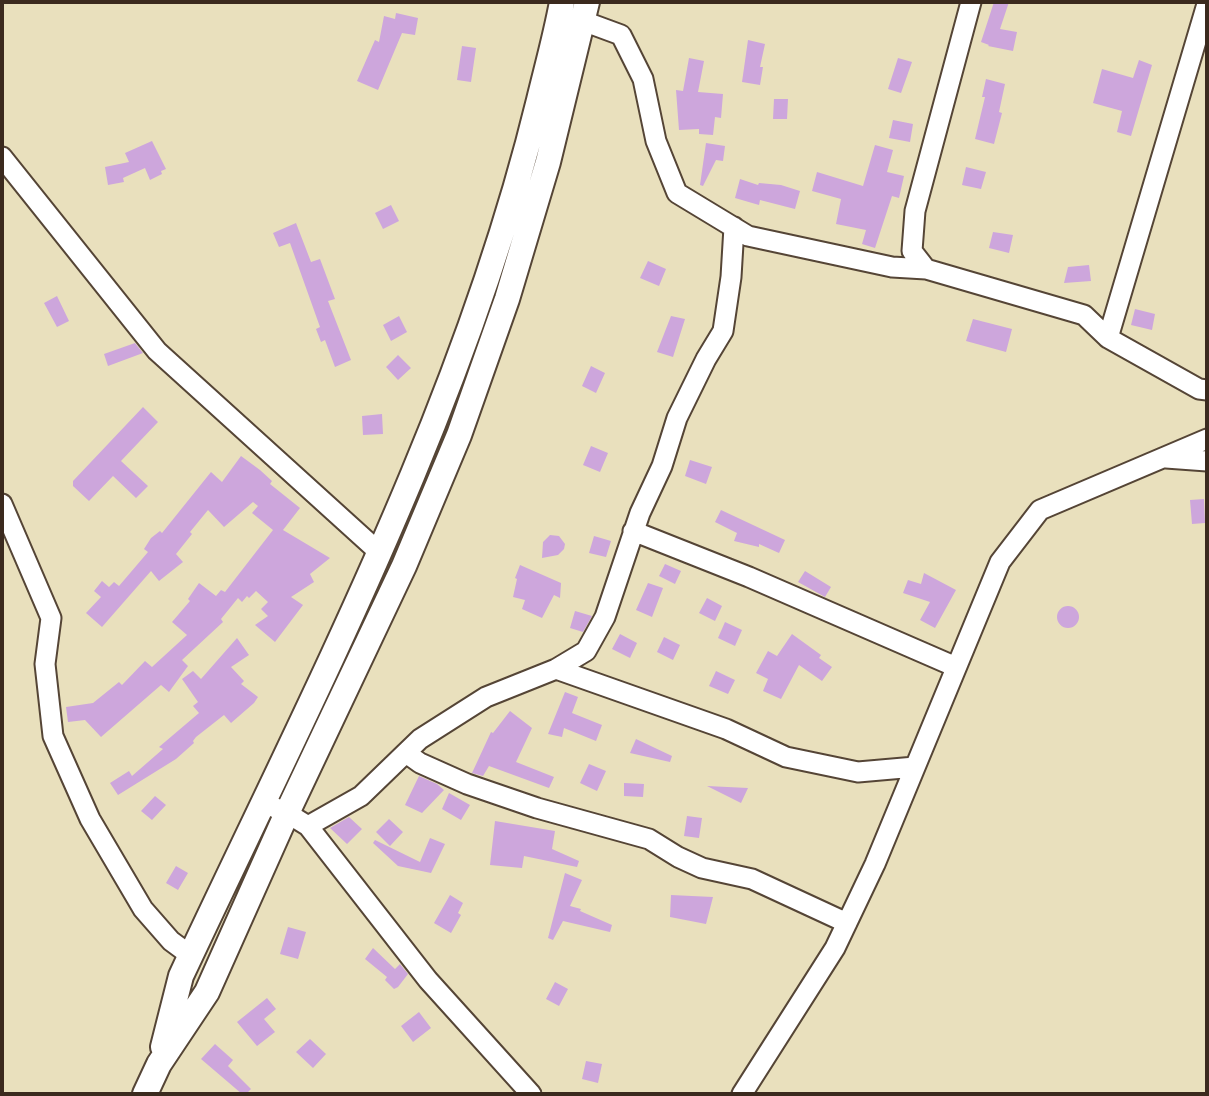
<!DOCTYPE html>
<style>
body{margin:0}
#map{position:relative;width:1209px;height:1096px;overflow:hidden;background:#e9e0bd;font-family:Caveat,sans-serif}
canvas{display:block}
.frame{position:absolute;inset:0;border:4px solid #3b2a1e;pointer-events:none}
</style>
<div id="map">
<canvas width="1209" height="1096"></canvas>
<div class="frame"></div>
</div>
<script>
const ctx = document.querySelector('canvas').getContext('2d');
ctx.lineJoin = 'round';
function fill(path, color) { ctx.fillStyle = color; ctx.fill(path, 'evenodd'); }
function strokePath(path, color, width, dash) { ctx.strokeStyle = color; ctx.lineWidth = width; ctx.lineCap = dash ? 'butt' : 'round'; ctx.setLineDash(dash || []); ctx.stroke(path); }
fill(new Path2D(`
 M994,2H1009L1000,29L1017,32L1013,51L988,46L989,45L981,42Z
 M396,13L418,18L415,35L402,33L378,90L357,81L375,40L379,42L384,16L395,19Z
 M748,40L765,44L760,67H763L760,85L742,82Z
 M462,46L476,48L471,82L457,80Z
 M689,58L704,61L698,92L723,94L721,118L715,117L713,135L699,134V129L679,130L676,90L683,91Z
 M898,58L912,62L901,93L888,89Z
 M1139,60L1152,65L1131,136L1117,132L1122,111L1093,103L1102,69L1133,78Z
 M986,79L1005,84L999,112L1002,113L994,144L975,139L985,97H982Z
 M774,99H788L787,119H773Z
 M893,120L913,124L910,142L889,138Z
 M152,141L166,169L161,171L162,174L150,180L145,168L123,178L124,182L108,185L105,167L129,162L125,153Z
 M706,143L725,146L723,161L716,160L703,186L700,185Z
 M875,145L893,150L887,172L904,176L899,198L892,196L875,248L862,244L866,230L836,224L841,199L812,191L817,172L863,186Z
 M966,167L986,172L981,189L962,185Z
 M740,179L758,185L759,183L781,185L800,191L795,209L760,200L759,205L735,198Z
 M391,205L399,221L383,229L375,213Z
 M296,223L311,262L320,259L335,299L328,301L351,360L335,367L325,340L321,342L316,329L320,327L290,243L279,247L273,233Z
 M993,232L1013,235L1009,253L989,248Z
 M648,261L666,269L659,286L640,278Z
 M1089,265L1091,281L1064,283L1068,267Z
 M57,296L69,321L57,327L44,303Z
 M1135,309L1155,314L1152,330L1131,325Z
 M399,316L407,332L391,341L383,325Z
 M671,316L685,319L673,357L657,352Z
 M973,319L1012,329L1006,352L966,341Z
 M135,343L143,353L108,366L104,354Z
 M398,355L411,368L398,380L386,367Z
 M591,366L605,373L596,393L582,386Z
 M143,407L158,422L121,461L148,486L136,498L113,476L89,501L73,486V481Z
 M382,414L383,434L363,435L362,416Z
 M591,446L608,453L600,472L583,465Z
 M241,456L260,470L272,481L270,484L300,508L283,530L330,558L310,574L314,582L291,597L303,605L275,642L255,625L268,616L261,609L268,602L256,591L249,598L247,596L242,602L238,598L221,619L223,622L182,660L188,666L169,692L161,685L101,737L85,720L68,722L66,707L93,703L119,682L122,685L145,661L152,667L187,635L172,622L190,601L188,599L199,583L216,596L221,590L225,592L273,530L252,513L258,506L253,502L224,527L208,510L190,532L192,534L176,554L183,562L159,581L151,571L102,627L86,613L101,597L94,591L102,581L109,587L114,582L119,586L148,552L144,549L151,538L160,531L162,533L211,472L222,482Z
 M690,460L712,467L706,484L685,476Z
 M1204,499L1205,523L1192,524L1190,500Z
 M721,510L785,540L779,553L759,544V547L734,541L737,533L715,522Z
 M550,535L559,536L565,544L564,549L558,555L542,558L543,542Z
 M594,536L611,541L606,557L589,553Z
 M665,564L681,571L675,584L659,576Z
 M520,565L561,583L560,598L554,595L542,618L522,609L525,600L513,597L517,579L515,578Z
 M805,571L831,587L825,597L798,582Z
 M924,573L956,590L935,628L920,620L930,602L903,593L908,580L921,584Z
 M648,583L663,588L652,617L636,610Z
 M707,598L722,606L715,621L699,613Z
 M1057 617a11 11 0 1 1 22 0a11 11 0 1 1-22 0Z
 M575,611L592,616L583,632L570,628Z
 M725,622L742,630L735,646L718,638Z
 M620,634L637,643L630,658L612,649Z
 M792,634L821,655L819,658L832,667L822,681L799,665L781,699L763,691L768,679L756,673L768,651L777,656Z
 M664,637L680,645L673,660L657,652Z
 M237,638L249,655L231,667L244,681L241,684L258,697L254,703L231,723L224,715L196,737L193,741L194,743L176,759L118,795L110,783L129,771L132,776L163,749L159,747L199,713L193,706L198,702L182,679L193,671L201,679Z
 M716,671L735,680L728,694L709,686Z
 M565,692L578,697L572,713L602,725L596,741L564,728L562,737L548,734Z
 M510,711L532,728L516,762L554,777L549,788L489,766L483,776L472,773L491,732L493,733Z
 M636,739L672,756L670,762L630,753Z
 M589,764L606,771L597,791L580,783Z
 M419,776L437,784L444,790L422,813L405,805Z
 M624,783L644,784L643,797L624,796Z
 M707,786L748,788L741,803Z
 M449,793L470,805L461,820L442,809Z
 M155,796L166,805L152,820L141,811Z
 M687,816L702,818L699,838L684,836Z
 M349,817L362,829L347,844L330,828Z
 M389,819L403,832L390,846L376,832Z
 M495,821L555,831L552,849L579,861L577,867L524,856L522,868L490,865Z
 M430,838L445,844L431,873L398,866L373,843L375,840L420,862Z
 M176,866L188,873L178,890L166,883Z
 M565,873L582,880L570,906L581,909L580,911L612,925L610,932L563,921L553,940L548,938Z
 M450,895L463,903L458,913L461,915L451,933L434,923Z
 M671,895L713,897L706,924L670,917Z
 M288,927L306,932L298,959L280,954Z
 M373,948L395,969L400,964L408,974L398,987L394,989L385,980L387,977L365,959Z
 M555,982L568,989L559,1006L546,999Z
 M267,998L276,1009L264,1019L275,1032L257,1046L237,1022Z
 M419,1012L431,1028L413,1042L401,1026Z
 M310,1039L326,1054L313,1068L296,1052Z
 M215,1044L233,1060L228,1066L251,1089L246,1094H242L201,1059Z
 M586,1061L602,1064L598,1083L582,1079Z`), '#cda6dc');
const minor = new Path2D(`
 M971,2L915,211L912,251L926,269L1084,315L1108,338L1199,389L1207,390
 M571,19L583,21L621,35L643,79L656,141L677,193L748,236L892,267L926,269
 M2,157L157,351L380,553
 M1108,338L1207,4
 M1166,458L1207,461
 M2,504L51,618L45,664L53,736L90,819L143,909L171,941L190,955
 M633,531L749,577L956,667
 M556,669L586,651L605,617L640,513L662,466L677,418L706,359L723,331L731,277L734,227
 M406,753L420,763L467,784L537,808L649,839L678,857L702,868L752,879L847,923
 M262,802L287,813L308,826L361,796L420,739L486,697L556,669L726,729L786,757L858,772L915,767
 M308,826L428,980L531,1094
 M742,1094L835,948L875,864L1000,562L1040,510L1207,439`);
const major = new Path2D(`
 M163,1047L181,976C315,690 464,408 539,100C547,67 556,35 562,2
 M145,1094L159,1064L207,992L287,813L404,566L459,435L507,299L548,162L587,2`);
strokePath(minor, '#554536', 23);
strokePath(major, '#554536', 28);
strokePath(minor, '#fff', 19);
strokePath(major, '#fff', 24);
</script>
